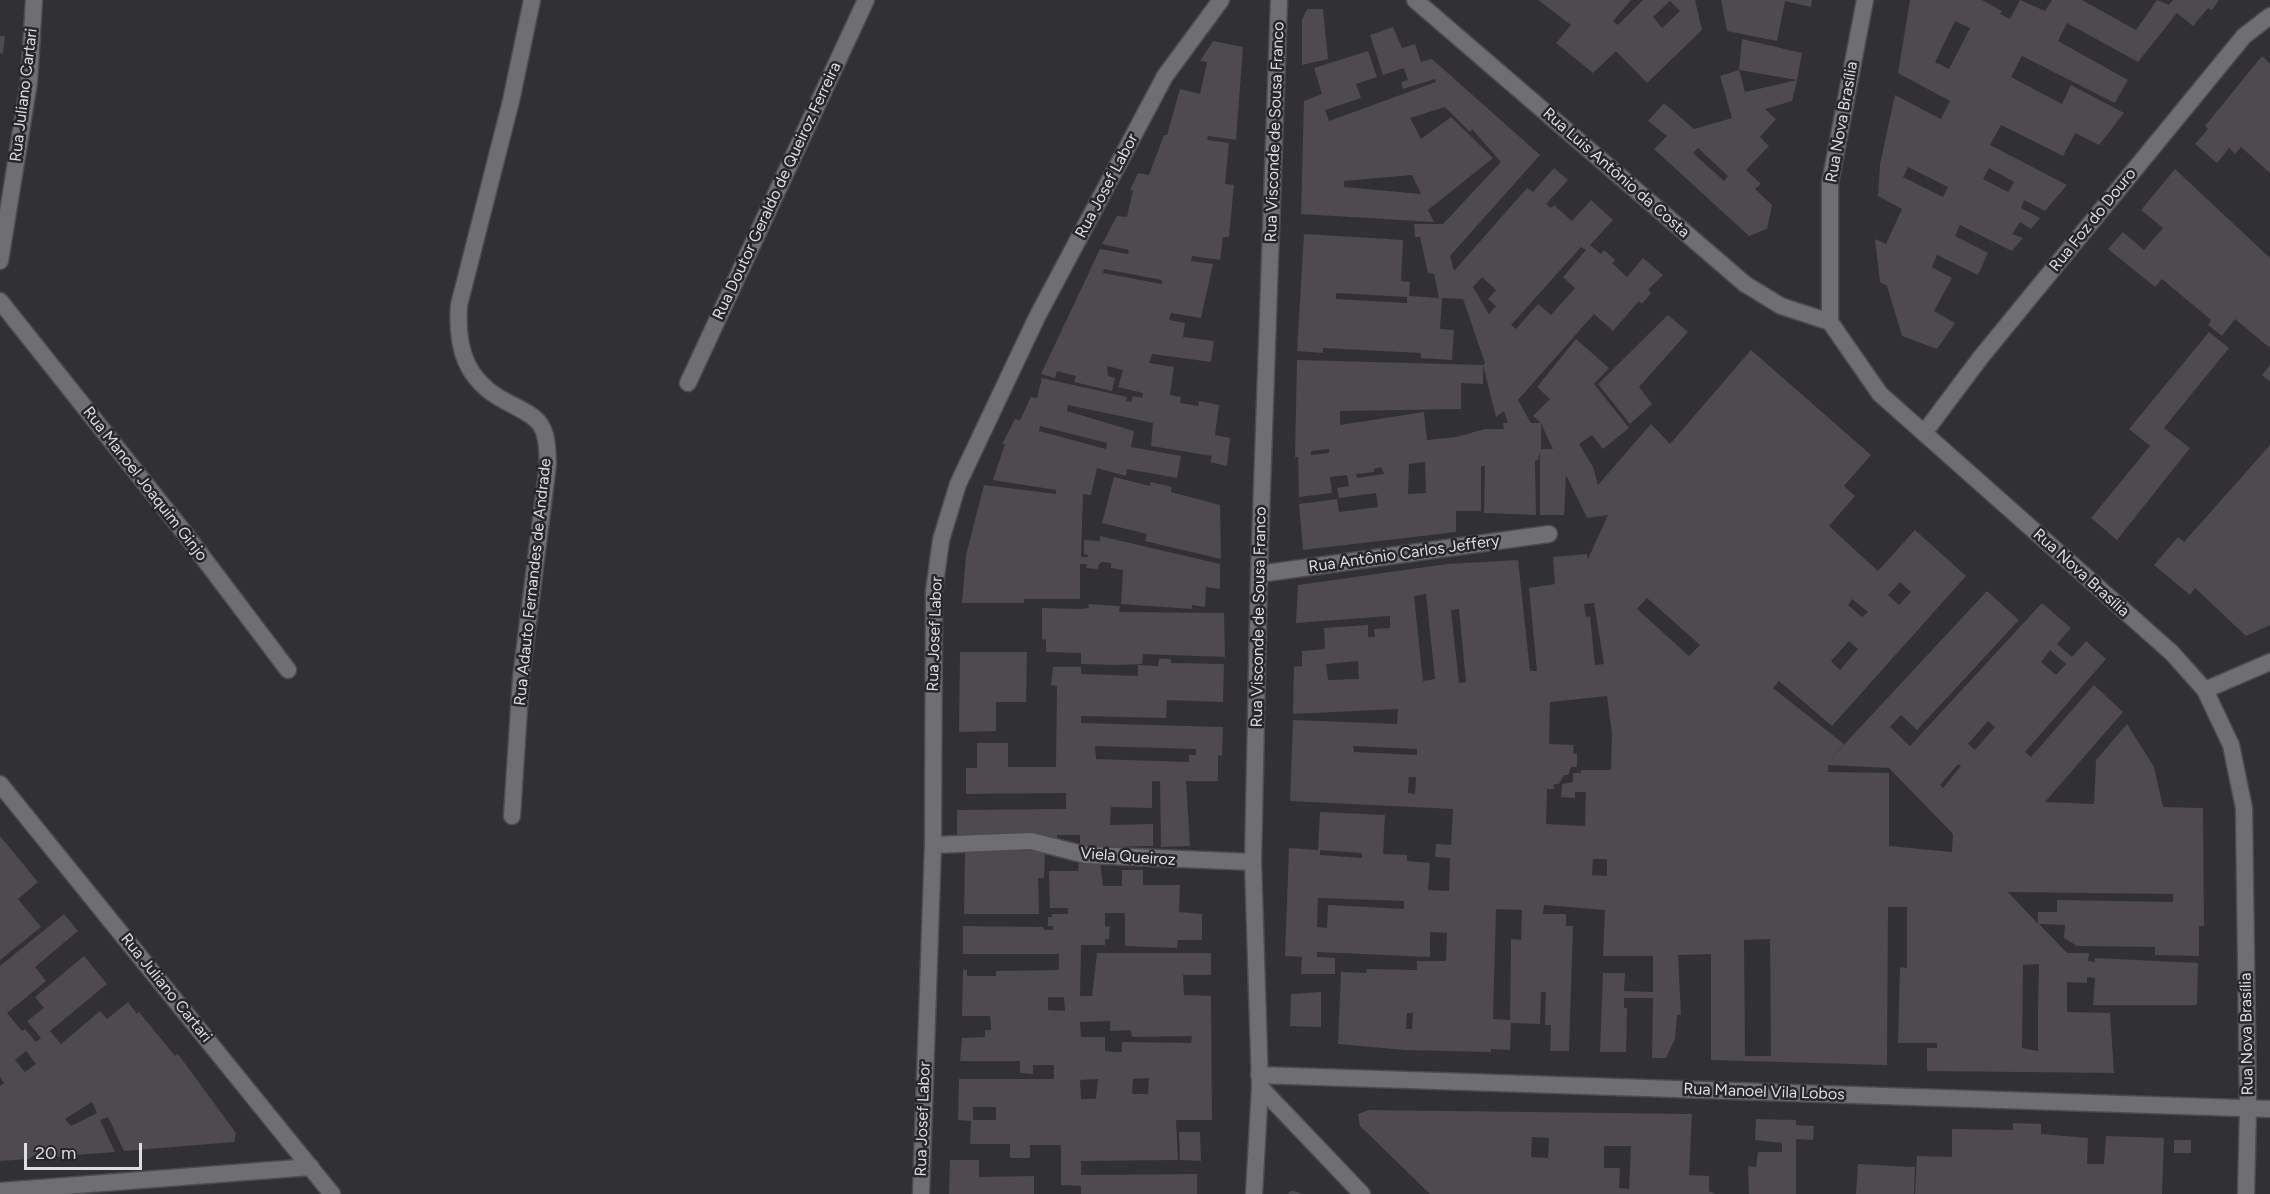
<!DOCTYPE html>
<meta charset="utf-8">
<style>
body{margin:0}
#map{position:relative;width:2270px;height:1194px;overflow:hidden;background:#313034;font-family:Figtree,sans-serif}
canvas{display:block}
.scale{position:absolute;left:24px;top:1143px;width:118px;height:27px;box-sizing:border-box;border:3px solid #dfdee2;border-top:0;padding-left:8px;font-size:18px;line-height:21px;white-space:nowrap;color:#dfdee2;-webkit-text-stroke:4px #27262a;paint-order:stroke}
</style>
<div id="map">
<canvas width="2270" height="1194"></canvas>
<div class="scale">20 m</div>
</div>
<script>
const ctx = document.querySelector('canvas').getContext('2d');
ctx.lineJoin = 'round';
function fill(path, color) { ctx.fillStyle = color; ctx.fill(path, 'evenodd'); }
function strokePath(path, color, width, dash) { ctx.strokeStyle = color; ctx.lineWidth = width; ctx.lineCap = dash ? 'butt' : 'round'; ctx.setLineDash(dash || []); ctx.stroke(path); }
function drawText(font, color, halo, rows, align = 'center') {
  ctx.font = font + ' Figtree,sans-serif'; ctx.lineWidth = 5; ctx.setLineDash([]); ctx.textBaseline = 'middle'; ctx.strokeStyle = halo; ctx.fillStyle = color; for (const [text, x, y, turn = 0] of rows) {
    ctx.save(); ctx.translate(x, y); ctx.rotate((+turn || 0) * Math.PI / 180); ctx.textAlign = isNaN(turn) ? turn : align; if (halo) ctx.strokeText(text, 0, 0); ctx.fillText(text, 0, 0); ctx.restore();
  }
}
fill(new Path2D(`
 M1538,0H1631L1613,21L1618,25L1643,0H1695L1702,30L1647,83L1616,51L1593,73L1556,43L1571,25ZM1670,1L1680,11L1662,28L1653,17Z
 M1721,0H1812L1811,7L1785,1L1777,41L1727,31Z
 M1910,0H1982L2002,11L2000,14L2010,19L2020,0L2045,11L2052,0H2082L2136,30L2157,0L2169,5L2173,0H2219L2212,10L2208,8L2193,26L2177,13L2138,62L2067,23L2058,41L2128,80L2115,103L2022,56L2011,77L2062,104L2071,85L2124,113L2099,145L2075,133L2063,156L2001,125L1990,145L2067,185L2045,211L2024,200L2021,208L2040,218L2031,229L2020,222L2012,234L2023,238L2012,251L1960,225L1955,236L1988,253L1978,275L1937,255L1932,267L1952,278L1934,311L1955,323L1937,349L1902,336L1887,286L1880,282L1875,239L1886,244L1902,209L1878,196L1880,164L1895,95L1941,119L1950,101L1898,73ZM1955,21L1970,28L1949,69L1935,62ZM1908,167L1948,187L1943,197L1903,177ZM1989,168L2014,182L2008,192L1983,179Z
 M1307,9H1323L1328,59L1302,65V20Z
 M1393,27L1402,48L1415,44L1421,62L1432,59L1540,155L1450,256L1454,271L1527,188L1533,192L1554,168L1568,180L1546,204L1551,208L1554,205L1572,221L1591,200L1613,220L1590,245L1601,254L1604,250L1615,260L1612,263L1627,277L1643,258L1663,275L1648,290L1651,293L1642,304L1639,301L1613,331L1594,314L1518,400L1531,423H1541L1533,416L1550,399L1537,387L1576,339L1609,368L1594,384L1629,428L1603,449L1592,435L1579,444L1593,467L1598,485L1651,424L1670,444L1751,350L1871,455L1844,486L1855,496L1829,526L1878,571L1915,530L1966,576L1832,726L1779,681L1773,688L1844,744L1826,764L1987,591L2019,620L1917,730L1901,715L1890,727L1910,746L2042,603L2071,628L2057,644L2072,657L2086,641L2106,659L2025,752L2031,757L2094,685L2123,712L2045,802L2094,804L2096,760L2127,724L2154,767L2163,807L2203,808L2204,926H2199V956L2155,955V947L2077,946L2064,938L2065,925L2039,924L2067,953H2089L2088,961L2095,962V958L2198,963L2197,1005H2093L2095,978L2087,977V983L2067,982V1012L2110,1013L2114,1073L1927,1071V1048H1937V1043H1898L1900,967L1907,968V907H1888L1887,1065L1711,1060V954L1678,955L1681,1015H1677L1675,1039L1666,1058H1652L1653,998H1624V1008H1627L1626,1052H1600L1603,973H1625L1624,991L1653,992V956H1603L1605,910L1544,905L1543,914H1566V926H1573L1569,1051H1550L1551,1025H1545L1546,992H1541L1540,1024L1511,1023L1510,1050L1491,1049V1052L1405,1050L1338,1044L1341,972L1366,973L1367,969L1417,970V961H1446L1447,933L1430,932V957L1317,952V957L1335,958V974H1301L1302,957L1285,956L1289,848L1318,850L1320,812L1385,815L1383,854L1407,855V861L1430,863L1428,890L1449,891L1450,858L1435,857L1436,844L1451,845L1453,809L1290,801L1293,720L1397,724L1398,709L1293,714L1294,667L1302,666V651L1325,649L1324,628L1368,625V637H1375L1374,629L1390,628V616L1296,623L1298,585L1447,564L1518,560L1530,671H1537L1529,588L1555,584L1553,557L1587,554L1588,559L1608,515L1587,518L1566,475L1564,515H1540V452L1538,460L1535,461L1536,515L1484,513L1485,466H1481V511H1456V532L1303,550L1299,504L1337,499L1339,512L1378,507L1376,493L1339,498L1337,488L1349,486L1347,475L1330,477L1332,493L1299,497L1298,457H1295L1297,360L1483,365V384L1461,383V409L1340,411V425L1424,412L1427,440L1456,437L1485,429H1504L1503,423H1508L1504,411L1496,417L1483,365L1485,363L1463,299L1442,298L1440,329L1454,330L1452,360L1421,358V353L1323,348V353L1297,351L1304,234L1403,240L1401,281L1410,282L1409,296L1439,298L1434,274L1428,273L1420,237H1415L1414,224H1443L1501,162L1472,129L1470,132L1445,107L1410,118L1421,139L1451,117L1493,158L1428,210L1434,222L1301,214L1304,101L1322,94L1314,68L1368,51L1377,77L1356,84L1361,98L1325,110L1329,121L1436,82L1435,79L1403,89L1401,82L1408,80L1404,68L1383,75L1370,35ZM1412,175L1421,194L1344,187V181ZM1581,247L1586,250L1563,277L1575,288L1551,315L1538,304L1516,329L1511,325ZM1482,277L1496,290L1488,299L1496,306L1489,314L1473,287ZM1336,293L1407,297V303L1336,299ZM1541,423L1547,437L1553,449H1541ZM1329,449V453L1311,455V451ZM1425,462L1426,493L1408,494L1409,464ZM1381,467L1384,474L1357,478L1356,474L1374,472V469ZM1900,582L1911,592L1899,605L1888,595ZM1426,594L1435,679L1423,681L1414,596ZM1647,598L1700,645L1689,656L1637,609ZM1852,599L1868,612L1862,617L1848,605ZM1594,603L1604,664L1595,665L1590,616L1586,617L1584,604ZM1459,609L1466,682L1459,683L1451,610ZM1849,641L1858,649L1840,670L1831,661ZM2050,650L2066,664L2056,675L2041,662ZM1358,661L1359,679L1328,680L1326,664ZM1607,696L1612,734L1611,770H1581V773H1573V782L1562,784L1561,797L1575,798V792H1586L1585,826L1546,824L1547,789H1554V784H1559L1564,775H1568L1571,767H1577V753L1573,754L1574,745L1549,744L1550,702ZM1988,721L1995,727L1975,750L1968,744ZM1353,746L1417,749V755L1354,752ZM1958,764L1961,766L1943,788L1940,785ZM1828,765L1889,768L1953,834L1952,852L1889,846V773L1828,772ZM1409,777H1416L1415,794L1408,793ZM1320,850L1362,853V858L1320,855ZM1593,859H1607V876L1592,875ZM2008,892L2173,894V902L2057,900V912H2038V924ZM1318,898L1404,901V909L1328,905L1327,928L1317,927ZM1496,909L1522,910L1521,940L1511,939V945L1510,1020L1493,1019ZM1770,939L1771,1056H1745L1744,940ZM2039,964L2038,1007V1051L2022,1048L2023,965ZM1407,1013H1413L1412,1029H1406Z
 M0,36H5L3,54L0,53Z
 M1742,39L1802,53L1797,80L1739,70Z
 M1213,41L1243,47L1236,140L1208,136L1207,140L1229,143L1225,184L1234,185L1229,237H1223L1220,260L1192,256L1191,261L1213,264L1201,318L1171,313L1169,320L1185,323L1183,337L1214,341L1211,362L1152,354L1149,363L1174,367L1170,395L1181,397L1180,403L1198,406L1199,401L1219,405L1215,435L1230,438L1227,466L1210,462L1212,456L1151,446L1153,423L1068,405L1067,411L1134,431L1131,447L1181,456L1177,478L1127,469L1126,476L1097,468L1091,495L1083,494L1081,557H1088V555L1084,554V540L1100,541V536L1220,564V589L1206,587L1205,607L1192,605V609L1121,604L1123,570L1111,568V563L1102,562L1099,564L1098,569L1086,568L1087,564H1080V599H1024V603H962L966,555L984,485L1056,494V490L993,480L1005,444H1002L1015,419L1020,420L1031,397L1037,398L1042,378L1127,397L1126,401L1131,402L1133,396L1142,398L1143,393L1118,387L1123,370L1107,366L1108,376L1115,378L1112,391L1074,382L1076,376L1057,371L1055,378L1041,374L1100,249L1128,254L1129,250L1102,244L1117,216L1127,217L1133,190H1130L1138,173L1149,175L1164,135H1167L1180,89L1200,94L1207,62L1200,61ZM1104,269L1162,280V284L1103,273ZM1040,426L1107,443L1106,449L1039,431Z
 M2262,56L2270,64V173L2241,147L2235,154L2229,148L2217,163L2195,144L2208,129L2205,126Z
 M1739,70L1745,92L1797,80L1792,101L1765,109L1776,119L1760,137L1769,146L1746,170L1761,184L1755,189L1772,205L1767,229L1749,236L1654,149L1667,136L1648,121L1664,103L1694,129L1732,118L1720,76ZM1698,148L1728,176L1724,181L1693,153Z
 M2175,169L2270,258V348L2235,319L2222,336L2208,325L2211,320L2162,279L2155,287L2108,249L2123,232L2144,250L2163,228L2141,210Z
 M1668,315L1688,332L1639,387L1652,404L1630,424L1598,384Z
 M2209,332L2229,348L2164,428L2190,448L2117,540L2091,518L2150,446L2129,429Z
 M2270,365V382L2262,375Z
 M2270,445V625L2246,636L2195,588L2190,595L2154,565L2178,537L2184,542Z
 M1114,477L1150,486L1151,482L1172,487L1171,492L1220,505L1221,559L1145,541L1147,534L1102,523Z
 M1088,604L1120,606L1119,612L1224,613L1225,657L1143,654L1142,664L1120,665L1081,664V653L1046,652V640L1042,639V608L1081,609L1089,608Z
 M960,652H1027L1026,702H996V731L959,732Z
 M1159,659H1171V663L1224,664L1223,702L1167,700L1166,718L1081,716V723L1223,727L1222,756L1218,755V781H1186L1190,846L1161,847L1160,781H1152V808L1111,807L1110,825L1153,824V846L1110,847V853H1080V835H1057V842H1041L1040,835L992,834V842H957V810L1066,809V793L966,794V768H977V743H1008V767H1056L1057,686L1051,685L1053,667H1081V674L1138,676V665L1158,666ZM1095,746L1196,749V755H1189V762L1096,759Z
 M0,836L38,882L18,899L41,927L0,960Z
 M965,851H1045L1044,878H1038L1039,914H964Z
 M1100,860L1103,886H1122V870H1143V885H1180L1179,912L1202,914V940H1178L1177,948L1125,946V913H1105V927L1110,926L1109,939H1105V945H1081L1080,996H1092L1097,953H1211V975H1183L1184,995L1211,996L1212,1120H1176L1178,1160L1081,1161V1175L1197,1174V1194H1081V1186L1061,1185V1145H1030V1158H1010V1144H970L971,1121L958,1120L959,1079H1054V1065H1033V1074L1020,1073V1061H960L962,1038L985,1037V1030H991L990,1016H962L963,970H967V976H996V971L1059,970V954H963V926L1043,927L1044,930H1053V926H1048V917H1052V914H1068V908H1050L1049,871H1078L1079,861ZM1048,997H1064L1065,1011L1048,1010ZM1110,1021V1031L1131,1030L1132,1037L1192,1036L1191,1043L1122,1042V1052H1114L1105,1051V1037H1081L1080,1022ZM1149,1078L1148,1094H1132L1133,1079ZM1098,1079L1096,1099H1081L1080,1080ZM973,1107H996V1120H973Z
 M64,914L78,931L35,967L46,981L7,1013L22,1031L25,1029L36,1042L41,1038L27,1021L44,1008L35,997L84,956L107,984L50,1031L61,1044L100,1011L107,1019L128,1002L137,1014L139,1012L175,1056L178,1054L236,1133L234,1142L124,1151L108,1117L100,1120L115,1152L36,1158L34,1155L29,1159L0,1161V1086L4,1083L0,1077V966ZM26,1051L36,1064L25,1072L15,1060ZM92,1102L97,1113L71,1126L65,1119Z
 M1321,992V1027L1290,1026L1291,994Z
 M1369,1110L1692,1114L1689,1175L1709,1176V1191L1716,1194H1430L1360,1126L1358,1114ZM1532,1137L1549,1138L1548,1158L1531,1157ZM1604,1146H1631L1629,1189L1619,1188L1620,1168H1604Z
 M1756,1119L1796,1120V1125L1814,1126L1813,1140L1796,1139V1194H1749L1748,1166L1756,1167L1758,1152H1782V1143L1755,1140Z
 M2013,1123L2041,1124V1134L2088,1138L2087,1164H2104L2106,1136L2164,1138L2162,1194H1915L1917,1156L1952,1157V1129L2013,1130Z
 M1179,1132H1200L1201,1161L1180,1160Z
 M2174,1140H2191V1153H2174Z
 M950,1160H979V1177L1034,1176V1194H949Z
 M1858,1164L1915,1167L1914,1194H1856Z
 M1290,1191H1294L1303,1194H1288Z`), '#4e4a4e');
const service = new Path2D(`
 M933,845L1031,841L1086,855L1253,862`);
const minor = new Path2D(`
 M1279,0L1259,574L1253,862L1260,1087L1362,1194
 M1415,0L1745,284L1781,306L1830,322
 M0,261L29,82L34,0
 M0,301L183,531L288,670
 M688,383L866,0
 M1924,433L1981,357L2244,36L2270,16
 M1259,574L1549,534
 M2205,690L2270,662
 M0,784L332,1194
 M512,816L521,678L548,464C547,450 548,436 540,424C533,414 516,407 505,401C465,380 456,347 459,305L511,101L532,0
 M1259,1075L2270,1109
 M0,1191L311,1167
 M921,1194L933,845L934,591L941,540L958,484L1037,317L1165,76L1221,0
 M1254,1194L1260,1087`);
const secondary = new Path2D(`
 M1865,0L1830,183V322L1880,394L2172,653L2205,690L2231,745L2244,808L2248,1108L2246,1194`);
strokePath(service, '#4c4b4f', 19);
strokePath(minor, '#4c4b4f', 19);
strokePath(secondary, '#4c4b4f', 19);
strokePath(service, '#6f6e73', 16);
strokePath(minor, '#6f6e73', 16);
strokePath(secondary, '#6f6e73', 16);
drawText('16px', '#dfdee2', '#27262a', [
 ["Rua Juliano Cartari",24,95,-83],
 ["Rua Nova Brasília",1842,122,-80],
 ["Rua Visconde de Sousa Franco",1275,132,-88],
 ["Rua Luis Antônio da Costa",1616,173,41],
 ["Rua Josef Labor",1107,186,-62],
 ["Rua Doutor Geraldo de Queiroz Ferreira",777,191,-65],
 ["Rua Foz do Douro",2093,220,-51],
 ["Rua Manoel Joaquim Ginjo",145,484,52],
 ["Rua Antônio Carlos Jeffery",1404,554,-8],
 ["Rua Nova Brasília",2081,573,42],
 ["Rua Adauto Fernandes de Andrade",533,582,-84],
 ["Rua Visconde de Sousa Franco",1259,617,-89],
 ["Rua Josef Labor",935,634,-88],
 ["Viela Queiroz",1128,857,4],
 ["Rua Juliano Cartari",166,988,51],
 ["Rua Nova Brasília",2247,1034,-91],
 ["Rua Manoel Vila Lobos",1764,1092,2],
 ["Rua Josef Labor",923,1119,-88]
]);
</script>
